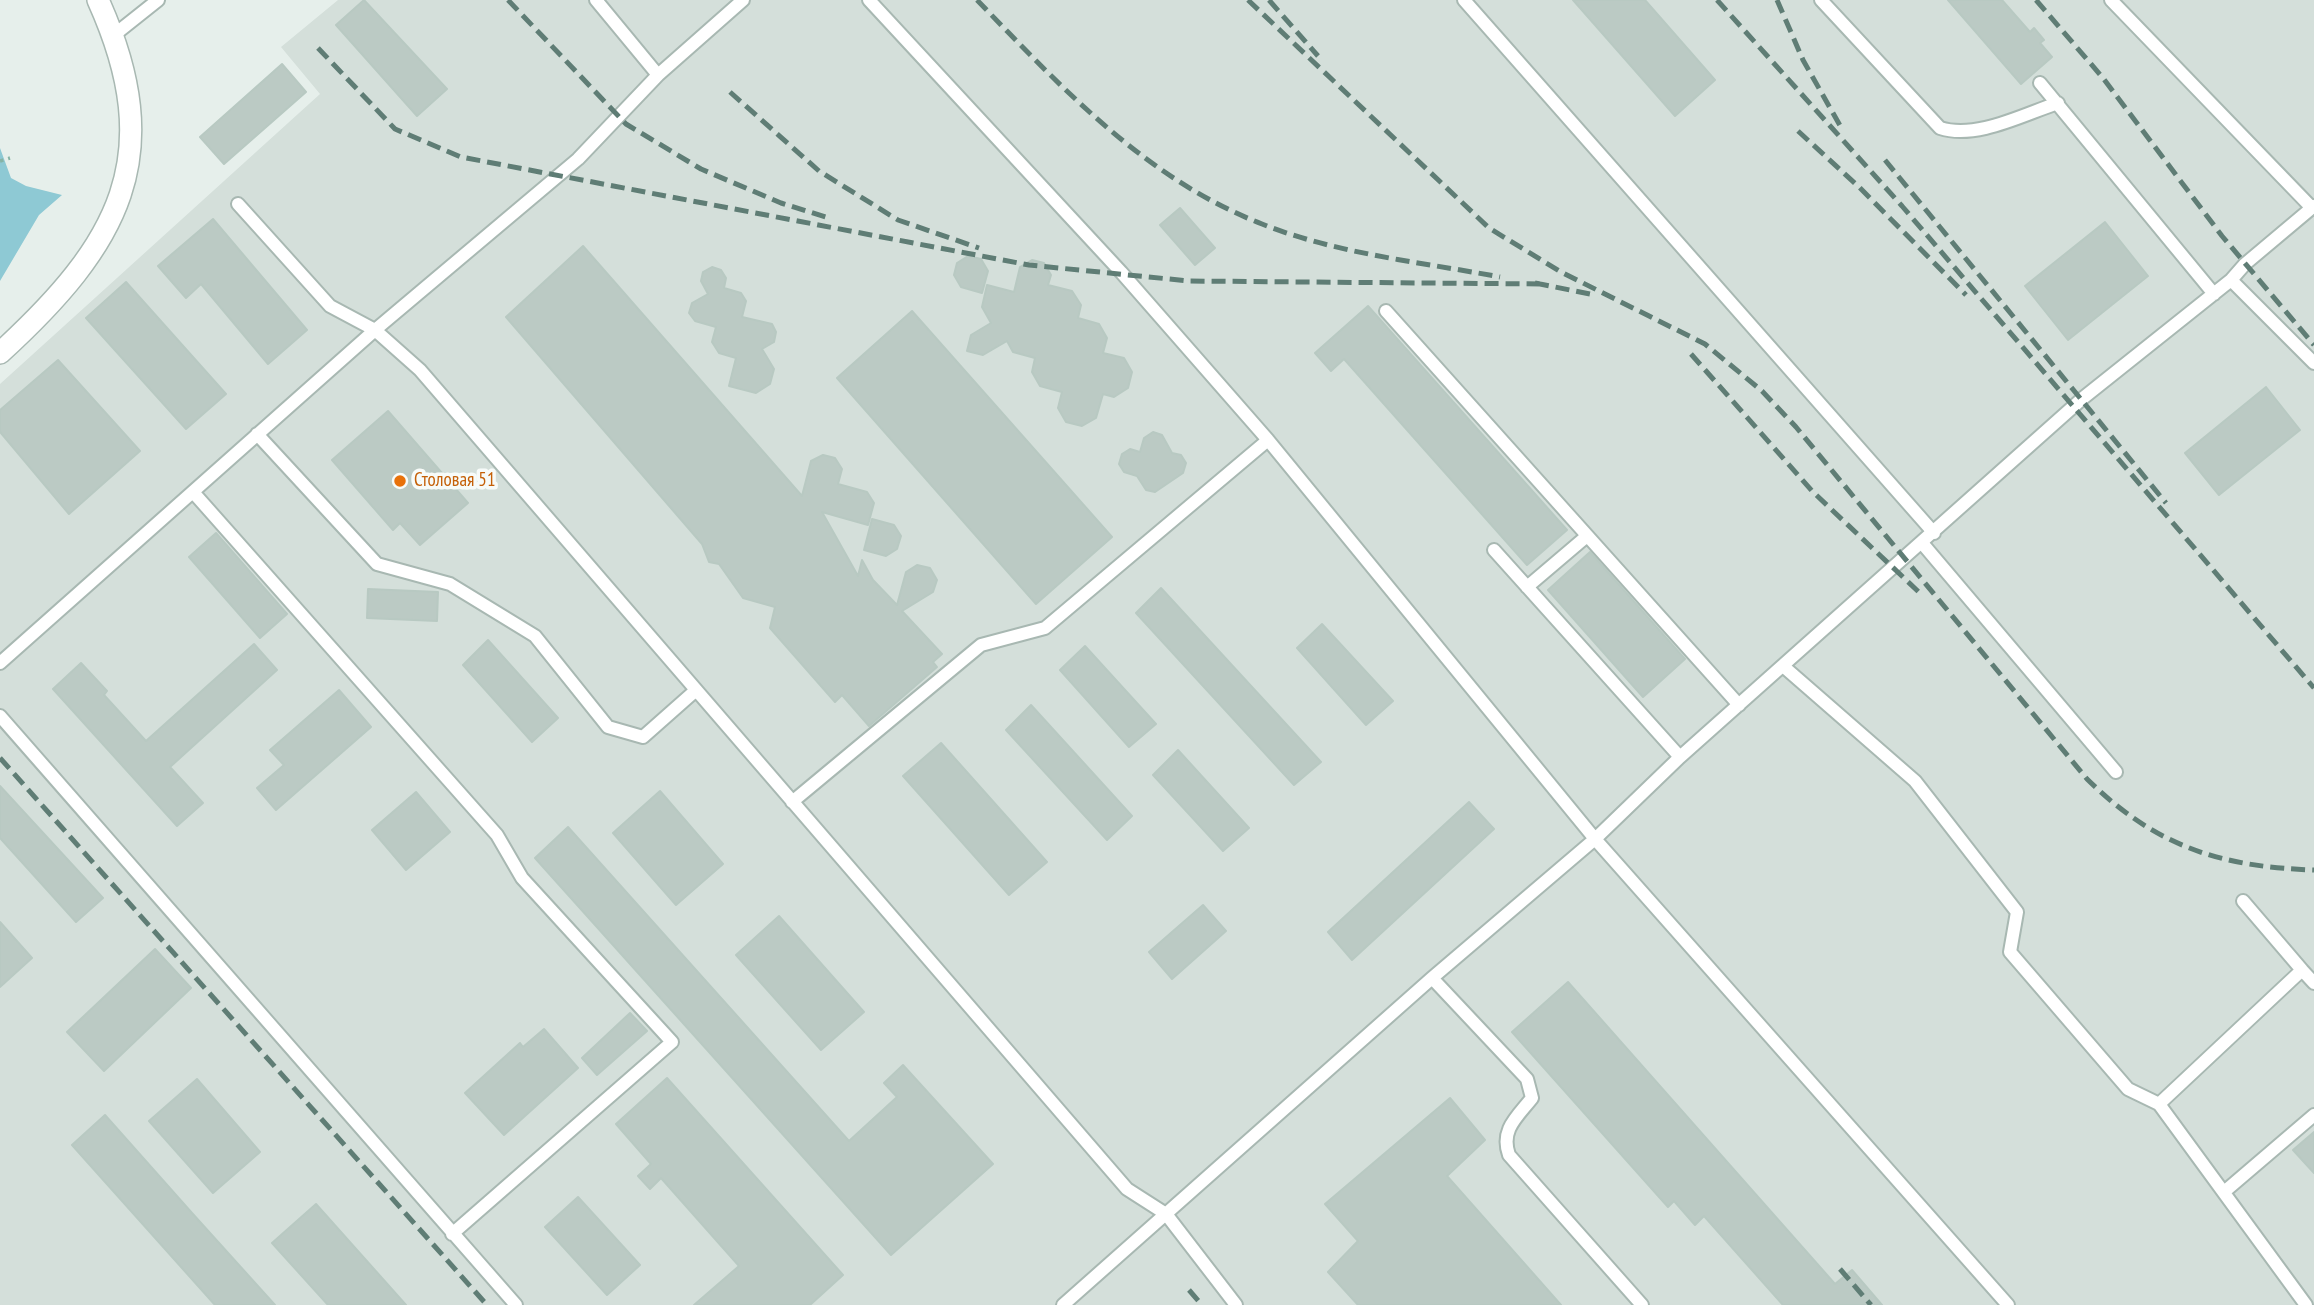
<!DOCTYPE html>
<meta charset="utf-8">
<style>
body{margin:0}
canvas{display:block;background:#e6efeb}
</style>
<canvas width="2314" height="1305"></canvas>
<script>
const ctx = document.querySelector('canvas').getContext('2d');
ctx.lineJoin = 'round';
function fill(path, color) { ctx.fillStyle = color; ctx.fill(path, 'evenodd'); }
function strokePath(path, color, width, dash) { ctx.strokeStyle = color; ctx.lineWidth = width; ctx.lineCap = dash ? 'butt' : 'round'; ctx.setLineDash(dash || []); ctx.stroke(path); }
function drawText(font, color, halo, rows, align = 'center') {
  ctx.font = font + ' "PT Sans Narrow",sans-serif'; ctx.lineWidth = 7; ctx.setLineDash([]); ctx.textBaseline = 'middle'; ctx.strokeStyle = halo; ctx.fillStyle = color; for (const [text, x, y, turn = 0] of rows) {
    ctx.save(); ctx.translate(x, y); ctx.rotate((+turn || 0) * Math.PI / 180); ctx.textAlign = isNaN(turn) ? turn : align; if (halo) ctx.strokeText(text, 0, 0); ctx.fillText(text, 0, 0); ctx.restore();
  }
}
fill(new Path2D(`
 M338,0H2314V1305H0V384L320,94L281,47Z`), '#d4dfda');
fill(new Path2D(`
 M0,148L11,178L26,186L62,195L39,215L0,281Z`), '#8ec9d4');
const building = new Path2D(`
 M364,0L447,89L417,116L336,25Z
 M1573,0H1645L1715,80L1675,116Z
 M1948,0H2002L2030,32L2034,28L2044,40L2040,43L2052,57L2021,84Z
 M282,64L306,92L224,164L200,137Z
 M1180,208L1215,248L1195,265L1160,225Z
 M213,219L307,330L268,364L201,284L186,298L158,266Z
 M2105,222L2148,276L2068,340L2025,286Z
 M583,246L802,496L811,461L823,455L835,458L842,469L838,484L867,492L874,503L868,525L822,512L858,576L862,560L873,580L897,605L906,572L917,565L930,568L937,580L933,592L902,611L942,654L933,662L937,667L869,726L842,695L835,702L770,628L775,607L743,598L719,564L709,562L702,544L506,317Z
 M968,256L981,259L988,271L982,293L961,287L954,275L957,263Z
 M1032,260L1044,263L1051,275L1048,285L1072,291L1081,305L1078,318L1099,324L1107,338L1103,353L1124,358L1132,372L1128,388L1114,397L1103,394L1096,418L1082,426L1066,422L1058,408L1062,392L1040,386L1032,372L1035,358L1013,352L1007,341L983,355L967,351L971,335L991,323L982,307L987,285L1014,292L1020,267Z
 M712,267L721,270L726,278L724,288L741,293L746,301L742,317L772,324L776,332L774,342L762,349L774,369L770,384L756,393L729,386L736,358L719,353L712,342L716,327L695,321L689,313L692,303L708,294L701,281L703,272Z
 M126,282L226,394L186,429L86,318Z
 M1368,306L1567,530L1527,565L1344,359L1331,371L1315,353Z
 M912,311L1112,537L1036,604L837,378Z
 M58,360L140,451L69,514L0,432V410Z
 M2266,387L2300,430L2219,495L2185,453Z
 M388,411L468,503L420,545L400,523L393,530L332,460Z
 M1153,432L1162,435L1172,453L1181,455L1186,463L1183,473L1155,492L1146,490L1137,476L1124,472L1119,464L1122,454L1130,449L1140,452L1144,438Z
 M872,519L894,525L901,536L897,549L886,556L864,550Z
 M216,533L287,614L260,638L189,557Z
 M1590,552L1685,659L1643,697L1548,590Z
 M1161,588L1321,762L1294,785L1136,613Z
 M368,589L438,592L437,621L367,618Z
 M1322,624L1393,701L1366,725L1297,648Z
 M488,640L558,718L532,742L463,665Z
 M254,644L277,670L170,767L203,803L177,826L53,689L81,663L107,691L104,695L146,741Z
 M1085,646L1156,724L1129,747L1060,670Z
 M339,690L371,727L276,810L257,788L284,765L270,750Z
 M1031,705L1132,816L1107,840L1006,730Z
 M941,743L1047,862L1009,895L903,776Z
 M1178,750L1249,828L1223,851L1153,775Z
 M0,786L103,898L76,922L0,838Z
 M660,791L723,864L676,905L613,833Z
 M416,792L450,832L406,870L372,830Z
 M1469,802L1494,829L1352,960L1328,932Z
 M568,827L849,1141L897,1097L884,1083L903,1065L993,1164L891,1255L535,858Z
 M1203,905L1226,931L1172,979L1149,952Z
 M779,916L864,1012L821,1050L736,955Z
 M0,922L32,958L0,987Z
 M155,949L191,988L104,1071L67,1032Z
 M1568,982L1835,1284L1852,1270L1882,1305H1783L1704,1216L1695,1225L1674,1201L1668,1207L1512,1032Z
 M630,1013L647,1031L597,1075L582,1058Z
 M544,1029L578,1068L504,1135L465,1093L520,1043L523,1047Z
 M667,1078L843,1275L810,1305H694L739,1266L661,1178L650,1189L638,1176L651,1164L616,1124Z
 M197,1079L260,1152L213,1193L149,1121Z
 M1450,1098L1485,1140L1447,1176L1561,1305H1358L1328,1272L1358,1241L1325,1204Z
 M105,1115L192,1213L275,1305H215L72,1145Z
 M2314,1132V1173L2293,1150Z
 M578,1197L640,1265L607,1295L545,1227Z
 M316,1204L406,1305H328L272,1243Z`);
fill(building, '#bbcac4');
strokePath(building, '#b8c9c2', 2);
const service = new Path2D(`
 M596,0L658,75
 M869,0L1121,272L1268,440L1595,839L2008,1305
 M1464,0L1934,533
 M1821,0L1940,128C1976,140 2024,114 2058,103
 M2111,0L2312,208
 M114,35L158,0
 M2040,83L2214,294
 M238,204L330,306L375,330L420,370L1127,1189L1166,1214L1236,1305
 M2231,280L2314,363
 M1386,311L1739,705
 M257,434L377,564L450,584L535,636L608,727L643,737L695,691
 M193,492L497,835L522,878L672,1042L452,1234
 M1922,543L2116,772
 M1494,550L1680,757
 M1527,587L1587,536
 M0,663L375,330L578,159L658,75L743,0
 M1783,666L1915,781L2017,912L2010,952L2128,1089L2159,1104L2306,1305
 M0,716L516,1305
 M792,802L981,645L1045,628L1268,440
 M2302,970L2314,983
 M1432,978L1527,1079L1532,1098C1517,1117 1500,1130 1509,1155L1642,1305
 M2159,1104L2302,970L2243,901
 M2224,1192L2314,1115
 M1063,1305L1432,978L1595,839L1680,757L2083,398L2231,280L2245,264L2314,206`);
const minor = new Path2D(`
 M0,353C119,244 169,157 98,0`);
strokePath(service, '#a8b8b2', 16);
strokePath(minor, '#a8b8b2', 24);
strokePath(new Path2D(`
 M0,161L10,158`), '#86b3a5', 3.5, [3.5, 5]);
strokePath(service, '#fff', 12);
strokePath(minor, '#fff', 21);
strokePath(new Path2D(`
 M508,0L626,124L701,169L781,203L832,219
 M977,0C1062,88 1146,179 1262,224C1337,254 1421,262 1500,277
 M1248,0L1489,228L1561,272L1705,344L1762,391L1796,427L2087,779C2155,846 2220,867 2314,870
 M1269,0L1318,56
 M1717,0L1902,206L2314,688
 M1777,0L1803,60L1842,129
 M2036,0L2103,78L2222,236L2314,345
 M318,48L395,129L461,157L1029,265L1189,281L1543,284
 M730,92L819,171L898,220L979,248
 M1798,131L1859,187L1966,295
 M1885,160L2166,503
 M1535,283L1590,294
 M1691,354L1813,492L1923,596
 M0,758L487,1305
 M1840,1269L1871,1305
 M1189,1290L1202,1305`), '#5f7d75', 5, [14, 7]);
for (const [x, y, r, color] of [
 [400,481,7,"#e8710a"]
]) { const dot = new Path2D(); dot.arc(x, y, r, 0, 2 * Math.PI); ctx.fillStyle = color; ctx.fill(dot); strokePath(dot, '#f7fbf9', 2.5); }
drawText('19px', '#c56008', '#f7fbf9', [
 ["Столовая 51",414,481]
], 'left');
</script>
